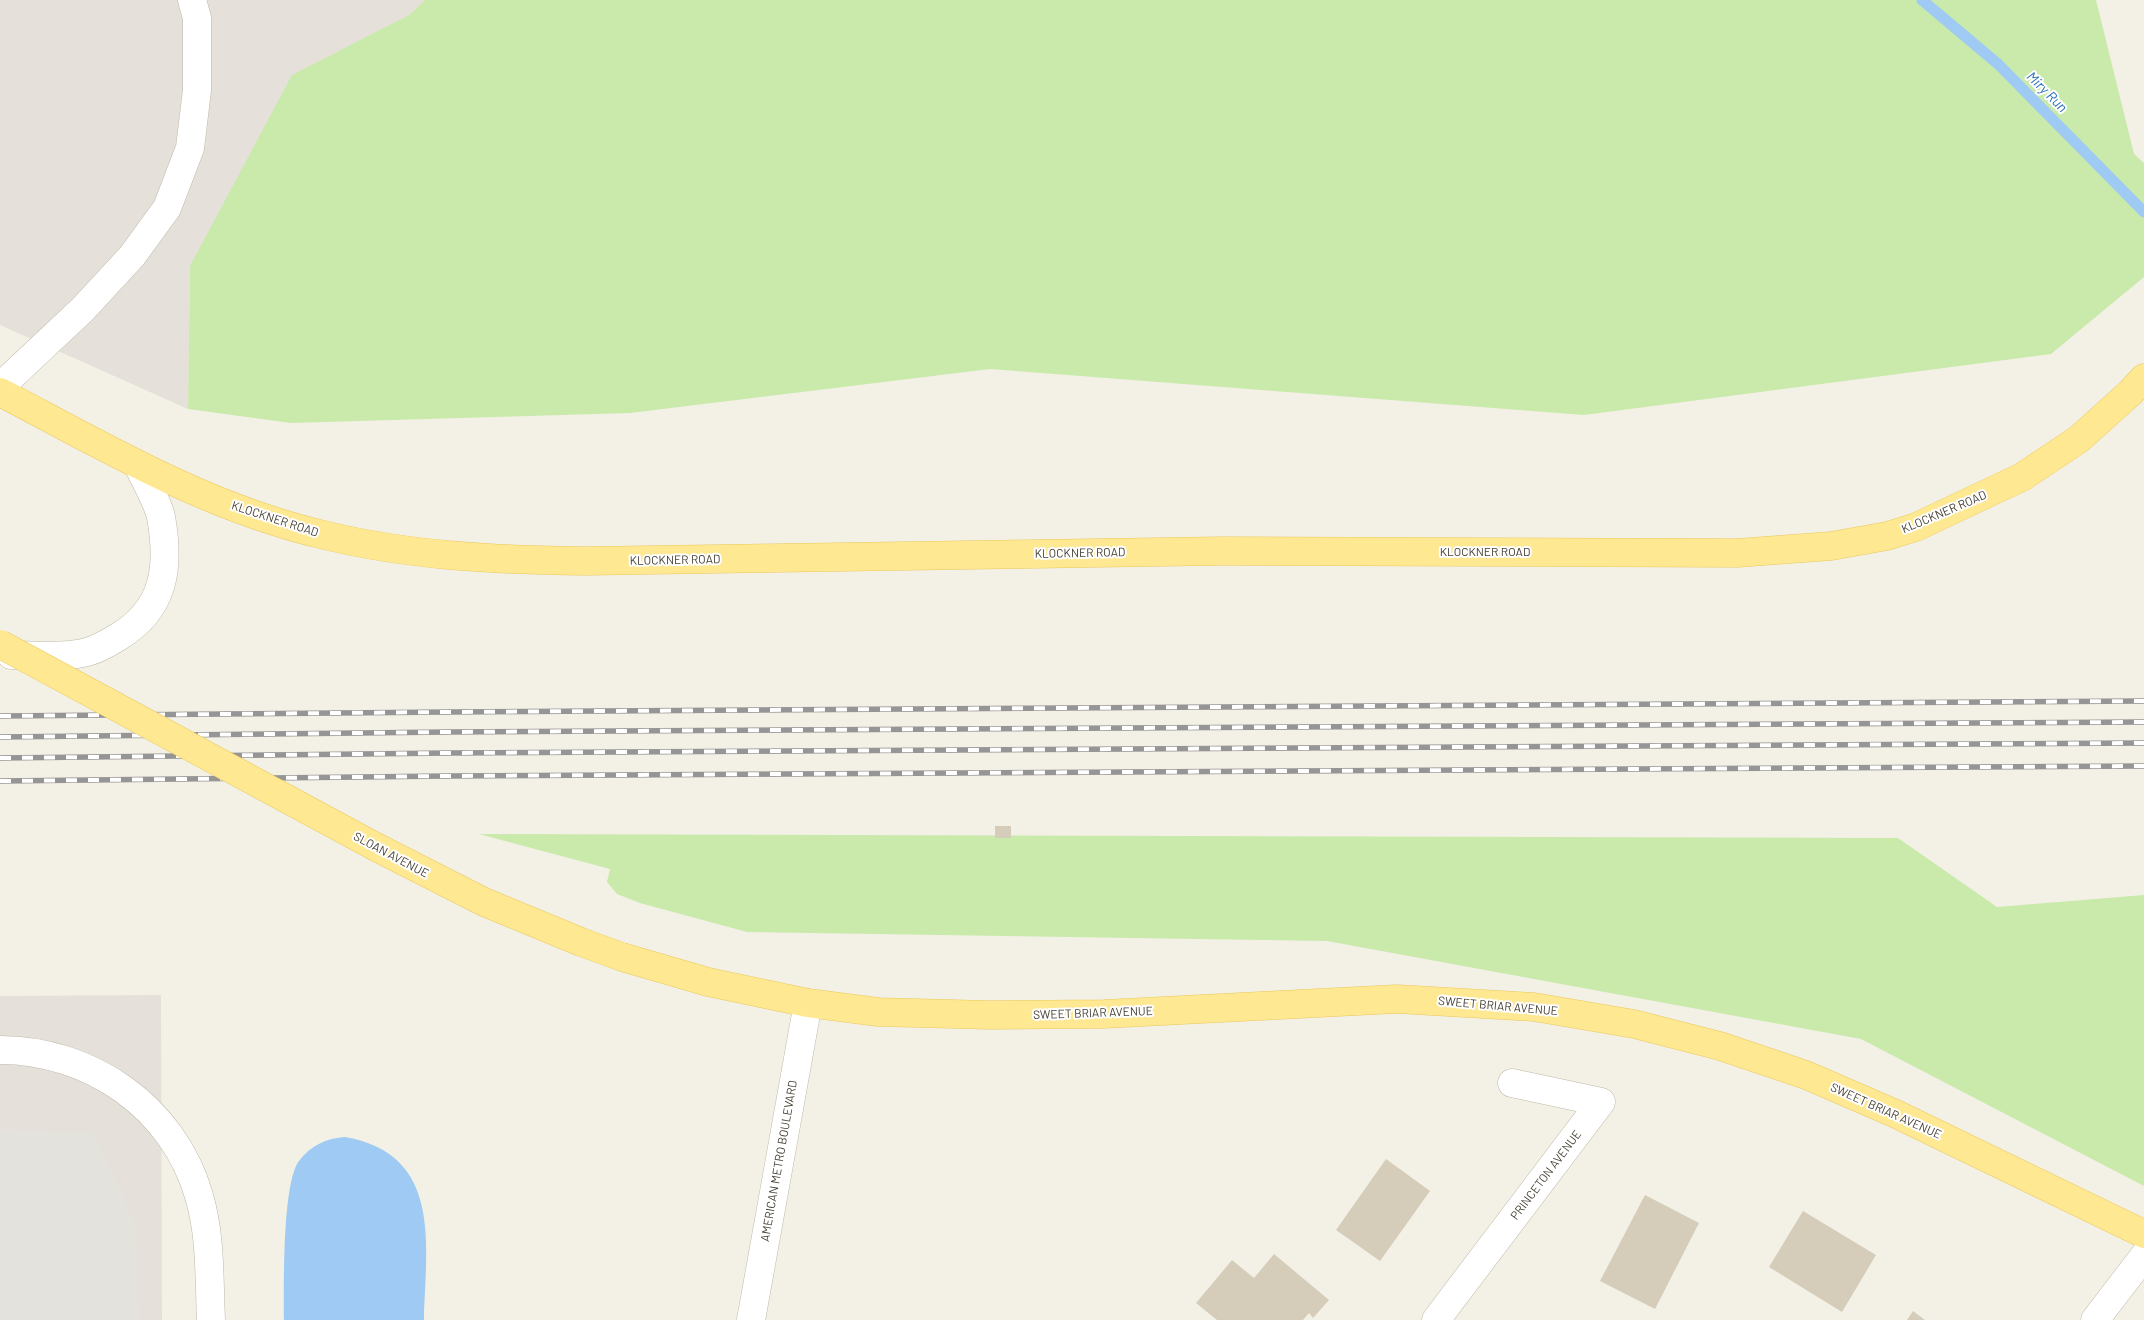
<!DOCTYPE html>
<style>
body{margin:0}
canvas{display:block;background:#f3f0e5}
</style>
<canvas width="2144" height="1320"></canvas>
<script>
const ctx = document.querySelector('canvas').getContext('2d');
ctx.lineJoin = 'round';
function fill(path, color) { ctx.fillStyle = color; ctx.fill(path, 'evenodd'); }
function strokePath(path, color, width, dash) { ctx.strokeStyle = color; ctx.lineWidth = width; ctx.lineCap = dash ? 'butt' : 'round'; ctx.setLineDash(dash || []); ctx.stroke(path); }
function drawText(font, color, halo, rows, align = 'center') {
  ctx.font = font + ' Barlow,sans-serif'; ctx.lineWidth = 4; ctx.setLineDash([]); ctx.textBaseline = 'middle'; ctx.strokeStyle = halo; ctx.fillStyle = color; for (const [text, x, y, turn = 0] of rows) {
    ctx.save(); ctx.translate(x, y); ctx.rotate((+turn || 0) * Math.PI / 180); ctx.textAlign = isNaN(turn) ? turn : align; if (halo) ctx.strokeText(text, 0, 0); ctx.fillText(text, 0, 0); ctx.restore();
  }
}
fill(new Path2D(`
 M0,0H425L409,15L190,266L188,409L0,325Z
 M161,995L162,1320H0V996Z`), '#e5e1da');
fill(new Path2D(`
 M425,0H2096L2134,154L2144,163V277L2051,354L1584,415L990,369L630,413L291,423L188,409L190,266L292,75L409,15Z
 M479,834L1898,838L1997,907L2144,895V1186L1861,1039L1327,941L747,932L640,903L617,894L607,882L610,869Z`), '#c9eaab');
fill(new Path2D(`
 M0,1130L93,1133L136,1225L138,1320H0Z`), '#e4e2dd');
fill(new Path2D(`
 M345,1137C443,1154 426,1245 424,1320H284C284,1289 282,1183 299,1161C310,1146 327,1138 345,1137Z`), '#9ecaf3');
strokePath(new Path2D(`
 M1922,0L1998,64L2144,212`), '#9ecaf3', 11);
fill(new Path2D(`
 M995,826H1011V838H995Z
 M1386,1159L1430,1191L1380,1261L1336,1230Z
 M1645,1195L1699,1223L1655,1309L1600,1281Z
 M1803,1211L1876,1255L1842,1312L1769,1267Z
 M1274,1254L1329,1300L1313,1318L1309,1313L1303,1320H1217L1196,1303L1232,1260L1254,1278Z
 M1913,1311L1925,1320H1907Z`), '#d5cdba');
const minor = new Path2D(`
 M0,387L83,309L132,256L167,208L190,148L197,90V18L192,0
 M11,655C36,655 64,658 87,652C99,649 108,643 118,637C165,609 170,567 161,517C157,500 145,481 138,465
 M0,1050C91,1050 174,1108 199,1196C211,1236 209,1279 211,1320
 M751,1320L808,1003
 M1436,1320L1601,1102L1512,1083
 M2095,1320L2144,1256`);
const major = new Path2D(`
 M0,392C104,447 208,508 324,535C410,556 497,560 586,561L1223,551L1737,553L1831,546L1887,536L1916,527L2022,477L2079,439L2130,393L2144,378
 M376,847L484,902L581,942L622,957L708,982L808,1003L878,1012L990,1015L1104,1014L1397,999L1534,1007L1634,1024L1720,1046L1806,1075L1896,1114L2144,1234`);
strokePath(minor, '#bfb9a7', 29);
strokePath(major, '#e9c95d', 29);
strokePath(minor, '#fff', 28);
strokePath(major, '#ffe892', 28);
const rail = new Path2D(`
 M0,716L449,712L2144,701
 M0,737L448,732L2144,722
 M0,758L450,753L2144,743
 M0,781L449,776L2144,766`);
strokePath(rail, '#959595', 5.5);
strokePath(rail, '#fff', 4, [11]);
const majorBridge = new Path2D(`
 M0,644L376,847`);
strokePath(majorBridge, '#e9c95d', 29, []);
strokePath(majorBridge, '#ffe892', 28);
drawText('12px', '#464034', '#fff', [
 ["KLOCKNER ROAD",1944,512,-23],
 ["KLOCKNER ROAD",275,519,18],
 ["KLOCKNER ROAD",1485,552],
 ["KLOCKNER ROAD",1080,553,-1],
 ["KLOCKNER ROAD",675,560,-1],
 ["SLOAN AVENUE",391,855,28],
 ["SWEET BRIAR AVENUE",1498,1006,5],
 ["SWEET BRIAR AVENUE",1093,1013,-2],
 ["SWEET BRIAR AVENUE",1886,1111,24],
 ["AMERICAN METRO BOULEVARD",779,1161,-80],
 ["PRINCETON AVENUE",1546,1175,-53]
]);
drawText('italic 14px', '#2870b7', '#fff', [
 ["Miry Run",2047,92,45]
]);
</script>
